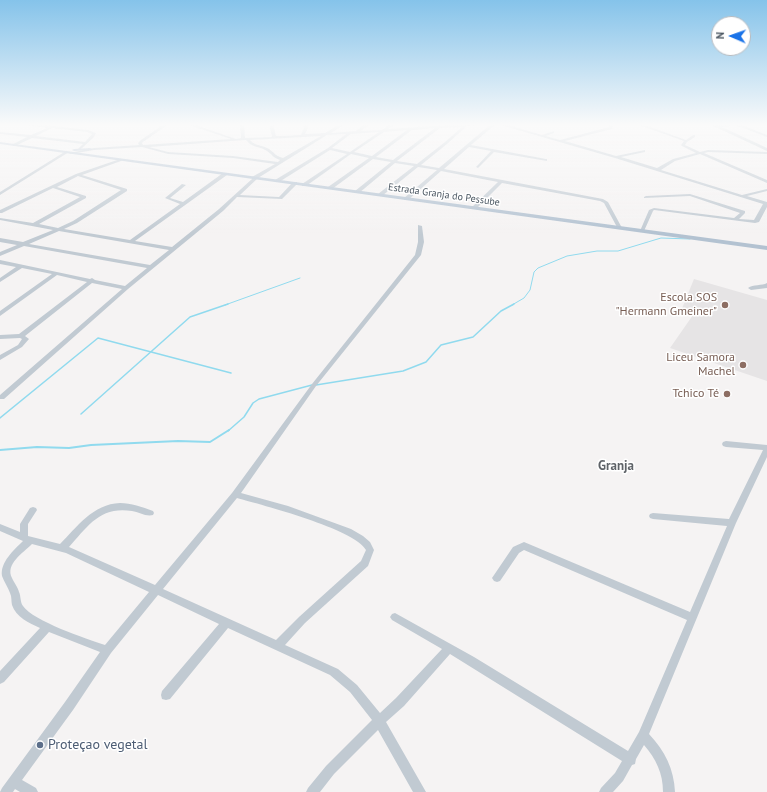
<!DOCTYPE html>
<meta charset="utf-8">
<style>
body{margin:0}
#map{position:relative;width:767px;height:792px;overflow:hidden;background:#f5f3f3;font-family:"PT Sans",sans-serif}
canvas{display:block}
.north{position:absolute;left:711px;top:16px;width:40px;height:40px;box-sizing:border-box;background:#fff;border:1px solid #b7bbc0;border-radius:50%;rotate:272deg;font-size:11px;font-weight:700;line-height:16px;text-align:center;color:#4a5661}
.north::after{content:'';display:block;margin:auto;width:14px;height:18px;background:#1a73e8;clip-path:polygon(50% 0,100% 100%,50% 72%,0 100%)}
</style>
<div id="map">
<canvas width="767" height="792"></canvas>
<div class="north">N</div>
</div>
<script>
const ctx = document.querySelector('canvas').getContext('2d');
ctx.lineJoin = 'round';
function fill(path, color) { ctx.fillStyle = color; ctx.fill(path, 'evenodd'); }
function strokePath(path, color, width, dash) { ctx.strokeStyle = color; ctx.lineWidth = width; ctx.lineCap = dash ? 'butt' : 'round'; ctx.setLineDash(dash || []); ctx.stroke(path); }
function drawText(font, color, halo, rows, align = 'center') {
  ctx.font = font + ' "PT Sans",sans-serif'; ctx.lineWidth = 3; ctx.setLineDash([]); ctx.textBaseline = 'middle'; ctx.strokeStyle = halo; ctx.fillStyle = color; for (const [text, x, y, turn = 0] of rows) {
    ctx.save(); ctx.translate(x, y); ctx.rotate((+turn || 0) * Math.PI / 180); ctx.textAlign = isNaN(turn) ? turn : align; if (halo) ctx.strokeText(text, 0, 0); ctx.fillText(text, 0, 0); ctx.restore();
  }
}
fill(new Path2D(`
 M694,279L767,300V381L670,348L693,315L681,311Z`), '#e6e4e5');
strokePath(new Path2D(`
 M225,305L300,278
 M512,305L524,298L530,290L534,272L538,268L567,256L597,251H618L661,238L690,239`), '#90daee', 1);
strokePath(new Path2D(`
 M316,385L403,371L426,362L441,345L473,337L501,311L514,304
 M81,414L190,317L228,304
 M0,418L98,338L231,373
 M228,431L244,417L253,403L259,399L312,385`), '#90daee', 1.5);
strokePath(new Path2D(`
 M0,450L37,447L69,448L91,445L178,441L210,442L229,430`), '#90daee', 2);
fill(new Path2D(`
 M20,124H36L88,130L96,133L94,137L80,150L78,149L83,144L32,138L15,146H13V144L27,137L0,134V132L31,135L47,128ZM52,128L87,132L92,134L85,142L36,136Z
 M164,124H169L143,142L142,143L143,145L231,139L186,124H193L236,139L241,138L240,124H244L245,138L272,137L269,124H273L276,136L301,135L304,128L303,124H307L308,128L305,134L325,133L340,124H345L331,133L356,131L365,124H370L361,131L382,130L390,124H395L388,129L464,124H489L467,126L447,144L421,165L439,168L491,124H496L471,145L546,159H547V161L494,152L478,168L476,167L477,166L491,151L469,147L444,169L603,199L608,202L622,228L618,229L604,203L600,201L502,183L476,209H472V207L498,182L441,171L408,200H404V198L437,170L418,167L382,196H378V194L414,166L395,163L359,193H355V191L391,162L373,159L332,189H328V187L369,158L351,154L306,186H302V184L347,154L330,150L279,182H275V180L328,148L346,134L327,135L258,178L240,195L279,197L293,182H297V184L282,199L237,197L223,211L128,289L4,399H0V395L122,289L92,283L25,336L29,339L22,347L0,360V355L18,345L22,339L20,338L0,339V335L19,334L87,282L57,275L0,316V311L52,274L22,268L0,282V278L16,267L0,264V260L90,279L92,278L95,280L125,286L147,268L24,246L0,256V252L17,245L0,242V238L23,242L53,230L0,220V218L33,223L80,197L53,188L2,213H0V210L76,174L120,159L122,160L121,161L82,175L127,189V191L77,223L64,229L130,240L180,204L165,198L182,184L186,185L170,198L183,202L223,173H227V175L135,241L172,247L219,209L252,179V177L275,164L233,158L168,154L142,147L94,150L71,154L69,153L94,148L139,145L138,143L141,140ZM462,127L445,142L417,164L397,161L440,128ZM435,128L393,160L376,157L412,130ZM407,130L372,156L354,152L384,132ZM379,132L350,152L332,148L351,134ZM321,136L283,158C274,155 275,153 269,149C263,145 255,146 250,140ZM246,140C252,148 260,146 267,151C273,155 272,157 280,160L278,162L233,156L168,152L149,147ZM78,176L121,190L73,221L58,228L39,224L86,198V196L57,187ZM59,231L169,250L150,265L29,244Z
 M497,124H504L542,135L554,131V133L546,136L560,140L609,127V124H613L612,129L565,141L616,156L645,150V152L621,157L657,168L673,159L696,153L682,146L681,145L684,141L636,124H642L686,140L693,135H695V137L687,142L685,145L700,152L708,150L767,152V154L708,152L704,153L767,180V183L700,154L675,161L661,170L742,195L767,189V191L747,196L767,202V207L759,222L755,223L654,210L653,211L644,231L640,232V231L649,210L654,208L734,218L740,213L690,196L644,198V197L646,196L690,194L745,211V213L739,219L754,220L763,204L615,158Z
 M709,124H715L718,126L727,124H739L767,135V137L735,125L722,127L767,148V151Z
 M66,151L69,152L0,195V192Z
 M418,225L422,226L424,242L421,255L316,386L241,493L288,506L351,529L363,536L370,542L374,550L368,566L305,623L285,645L338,669L357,685L380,713L396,698L442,649L392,620L390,617L392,614L395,613L474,657L628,751L639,732L687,620L524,550L519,553L500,581L497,582L494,581L492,578L513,547L524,542L690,612L727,526L653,519L650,518L649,516L650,514L653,513L729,519L763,450L726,447L723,446L722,444L723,442L726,441L767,445V457L736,523L649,734C665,751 674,769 675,792H663C663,773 656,759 644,745L636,759L635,764L632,765L623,781L613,792H599L601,788L615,773L622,761L450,654L404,706L386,722L426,792H413L378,730L334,774L320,792H306L308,788L326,766L372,720L350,692L330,675L228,628L170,699L166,700L162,699L161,695L162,691L219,624L158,595L111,653L73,710L22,780L36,788L38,792H20L15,789L13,792H0L2,788L65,702L100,652L49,632L4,682L0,684V671L40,628C29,623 16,617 12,605C11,601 12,597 10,593C8,587 4,582 2,576C0,562 14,550 23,541L0,531V524L20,532V524L30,508L33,507L36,508L37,510L28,524V536L60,544C77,527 93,504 120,503C131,503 142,507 153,511L154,513L153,515C146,517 139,512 132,511C100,506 88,526 69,547L155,585L232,493L312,384L415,255L418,242ZM237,498C262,505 355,529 366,550L361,561L299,617L276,640L163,589ZM32,544L66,553L149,592L105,645C87,639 33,621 23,606C20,602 21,596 19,592C18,587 14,583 12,578C5,564 23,553 32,544Z
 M767,283V288L751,290L748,288C753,284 762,286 767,283Z`), '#c1cad2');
fill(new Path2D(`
 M0,142L767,246V250L0,144Z
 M90,148L92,149V150L74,151L72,150L74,149Z`), '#b3c2d1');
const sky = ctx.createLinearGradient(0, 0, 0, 235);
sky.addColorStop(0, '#85c3ea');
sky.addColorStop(0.53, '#fafafa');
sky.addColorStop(1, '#fafafa00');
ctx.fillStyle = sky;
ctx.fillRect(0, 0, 767, 235);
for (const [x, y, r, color] of [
 [725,305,4,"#8d6e63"],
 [743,365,4,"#8d6e63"],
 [727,394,4,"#8d6e63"],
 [40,745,4,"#5c6f8a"]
]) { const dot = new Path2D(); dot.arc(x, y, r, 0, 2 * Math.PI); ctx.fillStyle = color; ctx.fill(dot); strokePath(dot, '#fff', 1.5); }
drawText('10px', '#4a5661', '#fff', [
 ["Estrada Granja do Pessube",444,195,8]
]);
drawText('12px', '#785e54', '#fff', [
 ["Escola SOS",717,298],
 ["\"Hermann Gmeiner\"",717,312],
 ["Liceu Samora",735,358],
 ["Machel",735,372],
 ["Tchico Té",719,394]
], 'right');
drawText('bold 13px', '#5f6368', '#fff', [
 ["Granja",616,466]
]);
drawText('14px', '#4e5e75', '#fff', [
 ["Proteçao vegetal",48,745]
], 'left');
</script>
